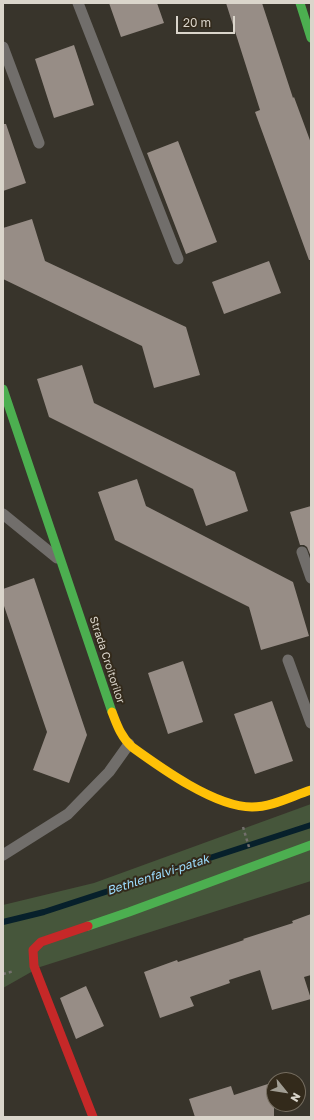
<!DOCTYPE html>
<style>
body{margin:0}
#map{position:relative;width:314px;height:1120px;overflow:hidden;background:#38342b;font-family:"Golos Text",sans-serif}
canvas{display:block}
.frame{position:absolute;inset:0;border:4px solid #dad5cb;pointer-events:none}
.north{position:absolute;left:266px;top:1072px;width:40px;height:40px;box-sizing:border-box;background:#332a1b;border:1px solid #766e61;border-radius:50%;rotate:120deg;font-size:11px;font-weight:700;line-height:16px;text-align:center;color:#dad5cb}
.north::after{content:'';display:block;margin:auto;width:14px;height:18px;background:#a19d93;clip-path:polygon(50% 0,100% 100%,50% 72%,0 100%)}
.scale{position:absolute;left:176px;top:16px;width:59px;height:18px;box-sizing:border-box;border:2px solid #dad5cb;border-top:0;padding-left:5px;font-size:12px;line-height:14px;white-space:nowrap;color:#dad5cb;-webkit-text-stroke:3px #332a1b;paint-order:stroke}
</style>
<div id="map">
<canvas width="314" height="1120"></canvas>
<div class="frame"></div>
<div class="north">N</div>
<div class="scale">20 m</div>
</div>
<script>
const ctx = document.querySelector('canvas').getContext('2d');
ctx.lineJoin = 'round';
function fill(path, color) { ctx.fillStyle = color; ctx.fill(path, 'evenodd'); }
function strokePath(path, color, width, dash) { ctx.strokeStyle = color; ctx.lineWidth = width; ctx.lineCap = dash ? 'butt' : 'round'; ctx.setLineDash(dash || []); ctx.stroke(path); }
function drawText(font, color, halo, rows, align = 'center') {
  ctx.font = font + ' "Golos Text",sans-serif'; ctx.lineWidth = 4; ctx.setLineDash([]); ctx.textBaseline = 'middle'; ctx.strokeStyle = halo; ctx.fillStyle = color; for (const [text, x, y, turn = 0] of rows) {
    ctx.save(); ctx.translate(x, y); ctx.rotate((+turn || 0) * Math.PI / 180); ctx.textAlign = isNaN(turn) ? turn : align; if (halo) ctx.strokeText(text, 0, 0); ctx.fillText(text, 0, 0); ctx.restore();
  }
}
fill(new Path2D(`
 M311,804V881L40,967L3,988V905L94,883Z`), '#46563b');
strokePath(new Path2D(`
 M3,922L44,912L311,825`), '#07202b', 6);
fill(new Path2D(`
 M109,3H157L164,23L121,37Z
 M226,3H262L293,98L294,97L311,143V260H309L255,112L260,110Z
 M74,45L94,105L54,118L35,59Z
 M3,124H6L26,183L3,191Z
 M178,141L217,242L186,254L147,153Z
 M32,219L45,261L186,327L200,375L154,388L142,346L3,279V228Z
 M269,261L281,293L224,314L212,282Z
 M82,365L94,403L235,472L248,511L206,526L193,489L49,417L37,379Z
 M137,479L146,506L293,582L309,636L261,650L249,607L115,540L98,492Z
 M311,506V557L307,547L304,545H300L290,512Z
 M34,578L87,735L69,783L33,770L47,732L3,603V589Z
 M183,661L203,722L168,734L148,673Z
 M272,701L293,761L255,774L234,714Z
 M311,914V975L304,977L311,999L272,1010L260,970L229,980L230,983L190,997L194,1006L160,1018L144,972L177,960L178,962L244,940L243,939L293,923L292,921Z
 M86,986L104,1026L76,1039L60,998Z
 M274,1082V1117H195L189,1099L231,1086L234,1095Z`), '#978d86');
strokePath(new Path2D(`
 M243,827L249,847
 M3,974L14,971`), '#73706c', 2.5, [3, 3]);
strokePath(new Path2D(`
 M78,3L178,259
 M3,47L39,143
 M3,514L57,558
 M302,552L311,578
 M288,660L311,723
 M3,855L68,814L109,772L129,744`), '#716e6b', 11);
strokePath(new Path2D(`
 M300,3L311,38
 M3,389L112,712
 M88,926L129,912L311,845`), '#4caf50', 9);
strokePath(new Path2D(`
 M112,712C117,725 121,737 132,747C161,768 215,807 252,807C272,807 292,796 311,790`), '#ffc107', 9);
strokePath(new Path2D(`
 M88,926L41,942L33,950L34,966L93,1117`), '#c62828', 9);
drawText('11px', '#dad5cb', '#332a1b', [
 ["Strada Croitorilor",107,660,72]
]);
drawText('italic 12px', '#9dddff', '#332a1b', [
 ["Bethlenfalvi-patak",158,875,-18]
]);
</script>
